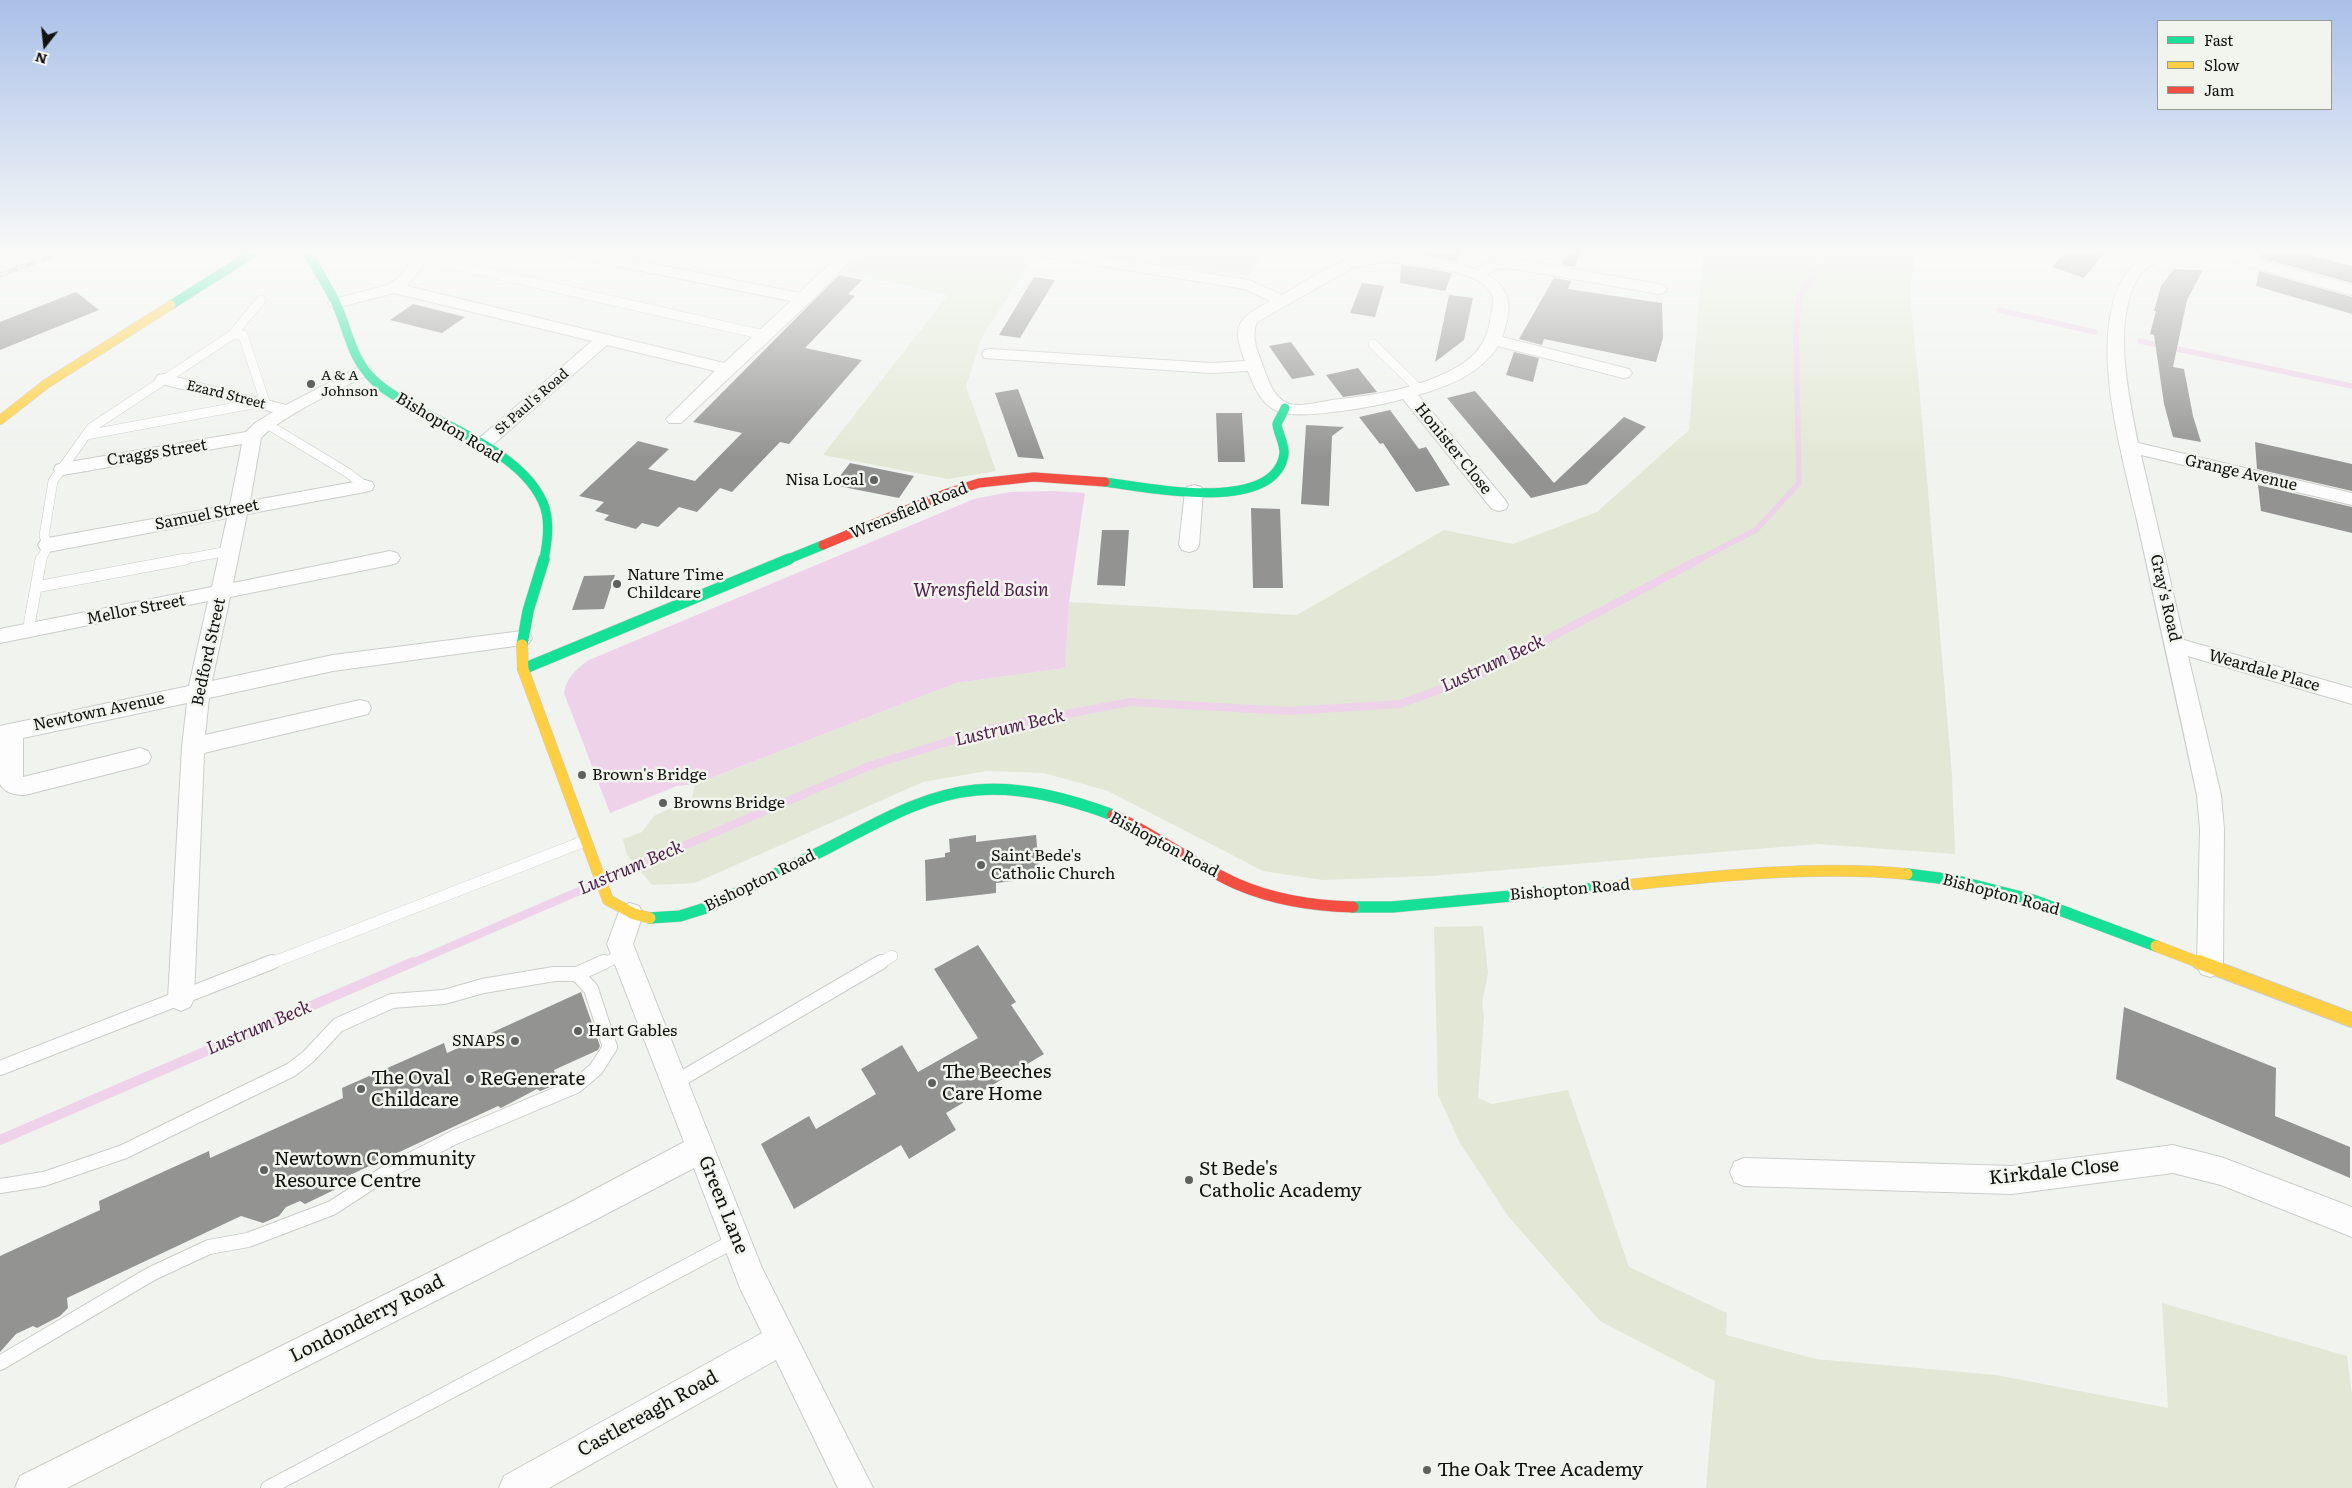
<!DOCTYPE html>
<style>
body{margin:0}
#map{position:relative;width:2352px;height:1488px;overflow:hidden;background:#f1f3ef;font-family:Literata,serif}
canvas{display:block}
.legend{position:absolute;left:2157px;top:20px;width:175px;height:90px;box-sizing:border-box;background:#f2f4ee;border:1px solid #989a95;margin:0;padding:6px 9px;list-style:none;font-size:15px;color:#111210}
.legend li{display:flex;align-items:center;gap:10px;height:25px}
.legend b{width:25px;border:1px solid #989a95}
.north{position:absolute;left:20px;top:20px;width:50px;height:50px;-webkit-text-stroke:4px #f2f4ee;paint-order:stroke;rotate:196deg;font-size:14px;font-weight:700;line-height:20px;text-align:center;color:#111210}
.north::after{content:'';display:block;margin:auto;width:18px;height:22px;background:#111210;clip-path:polygon(50% 0,100% 100%,50% 72%,0 100%)}
</style>
<div id="map">
<canvas width="2352" height="1488"></canvas>
<ul class="legend">
<li><b style="height:6px;background:#16e098"></b>Fast</li>
<li><b style="height:6px;background:#ffcf43"></b>Slow</li>
<li><b style="height:6px;background:#f24e42"></b>Jam</li>
</ul>
<div class="north">N</div>
</div>
<script>
const ctx = document.querySelector('canvas').getContext('2d');
ctx.lineJoin = 'round';
function fill(path, color) { ctx.fillStyle = color; ctx.fill(path, 'evenodd'); }
function strokePath(path, color, width, dash) { ctx.strokeStyle = color; ctx.lineWidth = width; ctx.lineCap = dash ? 'butt' : 'round'; ctx.setLineDash(dash || []); ctx.stroke(path); }
function drawText(font, color, halo, rows, align = 'center') {
  ctx.font = font + ' Literata,serif'; ctx.lineWidth = 5; ctx.setLineDash([]); ctx.textBaseline = 'middle'; ctx.strokeStyle = halo; ctx.fillStyle = color; for (const [text, x, y, turn = 0] of rows) {
    ctx.save(); ctx.translate(x, y); ctx.rotate((+turn || 0) * Math.PI / 180); ctx.textAlign = isNaN(turn) ? turn : align; if (halo) ctx.strokeText(text, 0, 0); ctx.fillText(text, 0, 0); ctx.restore();
  }
}
fill(new Path2D(`
 M867,250H1038L982,337L966,386L996,471L948,479L823,455L948,295L843,271Z
 M1055,250H1263L1249,276Z
 M1703,250H1915L1910,297L1919,385L1952,775L1955,854L1818,844L1430,876L1322,880L1263,871L1108,791L1044,773L987,771L923,782L695,883L652,885L627,855L623,839L642,832L654,816L692,798L695,784L956,683L1065,668L1069,602L1297,615L1444,530L1513,544L1597,512L1689,430Z
 M1483,926L1488,973L1482,1003L1484,1016L1478,1098L1492,1104L1568,1090L1629,1267L1727,1313L1726,1335L1816,1359L1996,1375L2168,1408L2162,1303L2347,1356L2352,1395V1488H1706L1715,1381L1600,1321L1508,1216L1460,1143L1438,1095L1434,927Z`), '#e2e8d5');
fill(new Path2D(`
 M1052,491L1085,493L1069,602L1065,668L956,683L695,784L677,786L610,813L564,693C567,677 576,669 589,660L974,499L1010,492Z`), '#eed2e9');
strokePath(new Path2D(`
 M1999,310L2095,332
 M2140,341L2352,386
 M1698,560L1756,530L1799,483L1796,330L1799,297L1815,274L1818,263L1817,250`), '#eed2e9', 5.5);
strokePath(new Path2D(`
 M410,964L869,766L989,729L1130,702L1290,711L1400,704L1479,675L1700,559`), '#eed2e9', 8);
strokePath(new Path2D(`
 M0,1140L413,962`), '#eed2e9', 10);
fill(new Path2D(`
 M1403,250H1460L1456,261Z
 M1570,250H1580L1575,267L1561,265Z
 M2067,250H2107L2084,278L2052,267Z
 M2263,250H2290L2352,266V283L2261,258Z
 M1401,265L1426,268L1452,273L1445,291L1400,283Z
 M2174,269L2203,270L2187,300L2173,367L2184,369L2193,416L2201,442L2173,437L2164,404L2154,335L2150,334L2156,311H2154L2161,286Z
 M2259,271L2352,297V314L2256,286Z
 M839,275L862,280L848,294L855,296L805,348L862,360L789,444L780,442L732,492L720,488L697,512L679,507L658,527L642,523L636,529L604,520L609,515L595,511L604,502L579,496L638,441L669,449L648,469L695,481L742,433L693,422Z
 M1034,277L1055,280L1020,338L999,335Z
 M1554,278L1571,281L1568,289L1662,303L1663,338L1656,362L1544,339L1542,345L1519,339Z
 M1362,283L1384,286L1375,317L1350,313Z
 M76,292L99,310L0,350V322Z
 M1449,295L1473,298L1464,340L1435,362Z
 M413,304L465,317L442,333L390,320Z
 M1291,342L1315,375L1292,379L1269,346Z
 M1514,352L1539,358L1533,382L1506,375Z
 M1358,368L1377,392L1343,397L1326,375Z
 M1018,389L1044,459L1018,457L995,393Z
 M1475,391L1554,483L1624,417L1646,427L1587,484L1531,498L1447,398Z
 M1390,410L1419,449L1426,447L1450,485L1416,492L1383,443L1380,444L1359,417Z
 M1216,413H1242L1245,462H1218Z
 M1306,425L1344,427L1332,436L1329,506L1301,504Z
 M2255,442L2352,464V491L2257,469Z
 M850,463L914,476L899,498L833,485Z
 M2258,485L2352,507V533L2261,511Z
 M1251,508L1280,509L1283,588H1253Z
 M1102,530H1129L1125,586L1097,585Z
 M615,575L604,609L572,610L584,576Z
 M976,835V842L1036,835L1040,878L996,883V893L926,901L925,860L945,857V853L950,852L949,839Z
 M978,945L1016,1002L1011,1005L1044,1054L946,1113L956,1130L909,1159L901,1145L794,1209L761,1144L809,1116L816,1129L876,1094L861,1069L902,1045L918,1072L978,1038L934,969Z
 M581,992L600,1046L598,1050L554,1070L558,1084L540,1091L537,1089L501,1108L498,1106L335,1182L336,1189L305,1204L300,1201L286,1207L279,1216L263,1223L241,1216L67,1298L68,1308L60,1316L37,1328L33,1326L16,1334L0,1352V1256L100,1210L99,1201L209,1151L210,1158L343,1098L342,1088L444,1043L447,1053Z
 M2124,1007L2276,1068L2275,1116L2350,1147V1178L2116,1079Z`), '#939492');
const laneFar2 = new Path2D(`
 M420,257L764,335
 M232,335L261,300
 M1373,344L1419,389
 M267,424L348,473L365,486
 M86,435L258,403
 M41,560L48,545L44,536L53,481L91,428L232,335H243L266,405
 M179,560L229,551`);
const laneFar1 = new Path2D(`
 M36,587L186,559
 M28,631L41,559
 M269,964L585,841
 M602,964L624,954
 M879,964L892,956`);
const lane = new Path2D(`
 M0,1068L272,962
 M674,1083L881,962
 M0,1186L44,1179L123,1152L291,1070L308,1057L338,1025L392,1001L444,997L483,986L554,974H577L604,962
 M0,1363L151,1274L209,1247L248,1240L332,1208L387,1172L455,1137L576,1086L596,1069L610,1047L591,989L577,974
 M268,1488L736,1240`);
const street = new Path2D(`
 M419,250H435L407,286L724,363L791,301L562,255L554,250H585L799,293L844,250H861L810,302L681,423H669L666,419L715,371L607,345L488,449H476L473,445L476,441L592,341L394,293L336,308L330,306L328,303L330,300L388,285L398,278Z
 M1025,250H1061L1249,280L1282,295C1305,282 1328,265 1353,257C1385,246 1443,257 1474,269L1488,262L1510,258L1659,284L1665,286L1667,289L1665,292L1659,294L1510,268L1497,269L1487,274C1513,290 1512,311 1502,337L1629,369L1632,373L1629,377L1623,378L1498,346C1480,374 1449,386 1418,395L1506,501L1508,505L1506,509L1499,511L1492,509L1403,399C1377,406 1300,421 1277,411C1261,404 1254,387 1248,371L1211,373L984,358L982,354L984,350L990,349L1211,363L1245,361C1231,324 1238,319 1270,301L1245,289L1033,255ZM1383,262C1408,264 1482,268 1492,295C1495,303 1491,313 1490,321C1487,341 1476,356 1459,366C1420,389 1375,395 1332,400C1319,402 1299,408 1287,403C1273,396 1269,382 1264,369C1259,354 1250,338 1257,322L1354,267Z
 M2154,250H2173C2165,261 2147,264 2139,276C2111,321 2129,395 2138,443L2352,493V505L2141,455L2184,640L2352,688V704L2188,656L2221,795L2224,829L2223,966L2219,974L2210,977L2201,974L2197,966L2200,829L2197,795C2178,705 2158,615 2138,525C2124,463 2098,375 2111,312C2117,282 2127,266 2154,250Z
 M2198,250H2223L2352,285V295L2201,253Z
 M363,365L369,366L371,370L369,374C341,389 281,416 261,438L250,501L365,480L372,482L374,486L372,490L365,492L247,514L233,583L390,551L397,553L400,558L397,563L390,565L230,597L212,681L333,655L522,631L529,633L532,638L529,643L522,645L333,671L209,698L205,735L360,700L368,702L371,708L368,714L360,716L204,753L194,999L190,1007L181,1011L172,1007L168,999L182,747L187,703L23,738V777L140,748L148,751L151,757L148,763L140,766L25,795C15,795 5,793 0,784V726L189,686L208,601L0,643V629L212,587L227,518L48,552L41,550L38,545L41,540L48,538L230,505L242,444L63,475L56,473L54,469L56,465L63,463L246,432L255,423L273,412L158,383L155,379L158,375L164,374L286,405Z
 M1194,485L1201,487L1203,491L1199,545L1196,550L1189,552L1182,550L1179,545L1185,491L1187,487Z
 M630,903L639,906L643,914L633,944L762,1268L873,1488H838L776,1360L549,1488H499L504,1476L762,1333L740,1288L694,1168L591,1222L67,1488H15L20,1476L571,1202L684,1142L607,944L621,906Z
 M2173,1145L2221,1157L2352,1207V1237L2221,1185L2173,1173L2012,1194L1744,1186L1734,1182L1730,1172L1734,1162L1744,1158L2012,1166Z`);
const fastFar1 = new Path2D(`
 M306,250C316,268 327,285 336,303C347,327 351,355 369,375C380,388 397,397 412,406C454,430 529,458 545,508C550,525 547,543 544,560
 M171,305L258,250
 M1105,482C1145,487 1275,515 1284,454C1285,444 1278,434 1277,424L1285,408
 M786,560L823,545`);
const fast = new Path2D(`
 M522,645L528,611L544,559
 M523,669L789,559
 M1907,874L1954,880L2033,900L2156,946
 M1353,907H1392L1608,887
 M650,918L680,916L709,907C749,887 788,868 828,848C875,824 922,795 976,790C1023,786 1069,799 1113,815`);
const slowFar2 = new Path2D(`
 M0,420L46,384L171,305`);
const slowFar1 = new Path2D(`
 M522,645L523,669L608,900L634,914L650,918
 M1608,887C1708,877 1807,865 1907,874
 M2156,946L2203,964`);
const slow = new Path2D(`
 M2199,962L2352,1020`);
const jamFar1 = new Path2D(`
 M823,545L945,494L979,483L1034,477L1105,482`);
const jam = new Path2D(`
 M1113,815C1156,835 1194,865 1237,884C1274,900 1313,906 1353,907`);
strokePath(laneFar2, '#cbcdca', 10);
strokePath(laneFar1, '#cbcdca', 12);
strokePath(lane, '#cbcdca', 16);
strokePath(street, '#cbcdca', 2);
strokePath(fastFar1, '#cbcdca', 10);
strokePath(fast, '#cbcdca', 12);
strokePath(slowFar2, '#cbcdca', 10);
strokePath(slowFar1, '#cbcdca', 12);
strokePath(slow, '#cbcdca', 16);
strokePath(jamFar1, '#cbcdca', 10);
strokePath(jam, '#cbcdca', 12);
strokePath(laneFar2, '#fdfdfd', 9);
strokePath(laneFar1, '#fdfdfd', 11);
strokePath(lane, '#fdfdfd', 14);
fill(street, '#fdfdfd');
strokePath(fastFar1, '#16e098', 9);
strokePath(fast, '#16e098', 11);
strokePath(slowFar2, '#ffcf43', 9);
strokePath(slowFar1, '#ffcf43', 11);
strokePath(slow, '#ffcf43', 14);
strokePath(jamFar1, '#f24e42', 9);
strokePath(jam, '#f24e42', 11);
const rail = new Path2D(`
 M0,275L68,250`);
strokePath(rail, '#b8b8b7', 4.5);
strokePath(rail, '#f2f4ee', 3, [9]);
const sky = ctx.createLinearGradient(0, 0, 0, 458);
sky.addColorStop(0, '#aac0e8');
sky.addColorStop(0.55, '#f9faf8');
sky.addColorStop(1, '#f9faf800');
ctx.fillStyle = sky;
ctx.fillRect(0, 0, 2352, 458);
for (const [x, y, r, color] of [
 [311,384,5,"#5f615e"],
 [874,480,5,"#5f615e"],
 [617,584,5,"#5f615e"],
 [582,775,5,"#5f615e"],
 [663,803,5,"#5f615e"],
 [981,865,5,"#5f615e"],
 [578,1031,5,"#5f615e"],
 [515,1041,5,"#5f615e"],
 [470,1079,5,"#5f615e"],
 [932,1083,5,"#5f615e"],
 [361,1089,5,"#5f615e"],
 [264,1170,5,"#5f615e"],
 [1189,1180,5,"#5f615e"],
 [1427,1470,5,"#5f615e"]
]) { const dot = new Path2D(); dot.arc(x, y, r, 0, 2 * Math.PI); ctx.fillStyle = color; ctx.fill(dot); strokePath(dot, '#f2f4ee', 2); }
drawText('14px', '#111210', '#f2f4ee', [
 ["A & A",321,376],
 ["Johnson",321,392]
], 'left');
drawText('14px', '#111210', '#f2f4ee', [
 ["Ezard Street",226,395,14],
 ["St Paul's Road",532,402,-41]
]);
drawText('16px', '#111210', '#f2f4ee', [
 ["Bishopton Road",449,428,31],
 ["Honister Close",1453,449,51],
 ["Craggs Street",157,453,-9],
 ["Grange Avenue",2241,473,13],
 ["Wrensfield Road",909,511,-22],
 ["Samuel Street",207,515,-11],
 ["Gray's Road",2165,598,77],
 ["Mellor Street",136,610,-11],
 ["Bedford Street",209,652,-78],
 ["Weardale Place",2264,671,16],
 ["Newtown Avenue",99,712,-12],
 ["Bishopton Road",1164,845,28],
 ["Bishopton Road",760,881,-26],
 ["Bishopton Road",1570,890,-5],
 ["Bishopton Road",2001,895,15]
]);
drawText('16px', '#111210', '#f2f4ee', [
 ["Nisa Local",864,480,"right"],
 ["Nature Time",627,575],
 ["Childcare",627,593],
 ["Brown's Bridge",592,775],
 ["Browns Bridge",673,803],
 ["Saint Bede's",991,856],
 ["Catholic Church",991,874],
 ["Hart Gables",588,1031],
 ["SNAPS",505,1041,"right"]
], 'left');
drawText('italic 18px', '#4d1d48', '#f2f4ee', [
 ["Wrensfield Basin",981,591],
 ["Lustrum Beck",1493,664,-25],
 ["Lustrum Beck",1010,728,-13],
 ["Lustrum Beck",631,868,-23],
 ["Lustrum Beck",259,1028,-23]
]);
drawText('19px', '#111210', '#f2f4ee', [
 ["The Beeches",942,1072],
 ["Care Home",942,1094],
 ["The Oval",371,1078],
 ["Childcare",371,1100],
 ["ReGenerate",480,1079],
 ["Newtown Community",274,1159],
 ["Resource Centre",274,1181],
 ["St Bede's",1199,1169],
 ["Catholic Academy",1199,1191],
 ["The Oak Tree Academy",1437,1470]
], 'left');
drawText('19px', '#111210', '#f2f4ee', [
 ["Kirkdale Close",2054,1172,-6],
 ["Green Lane",723,1205,68],
 ["Londonderry Road",367,1319,-27],
 ["Castlereagh Road",648,1414,-29]
]);
</script>
